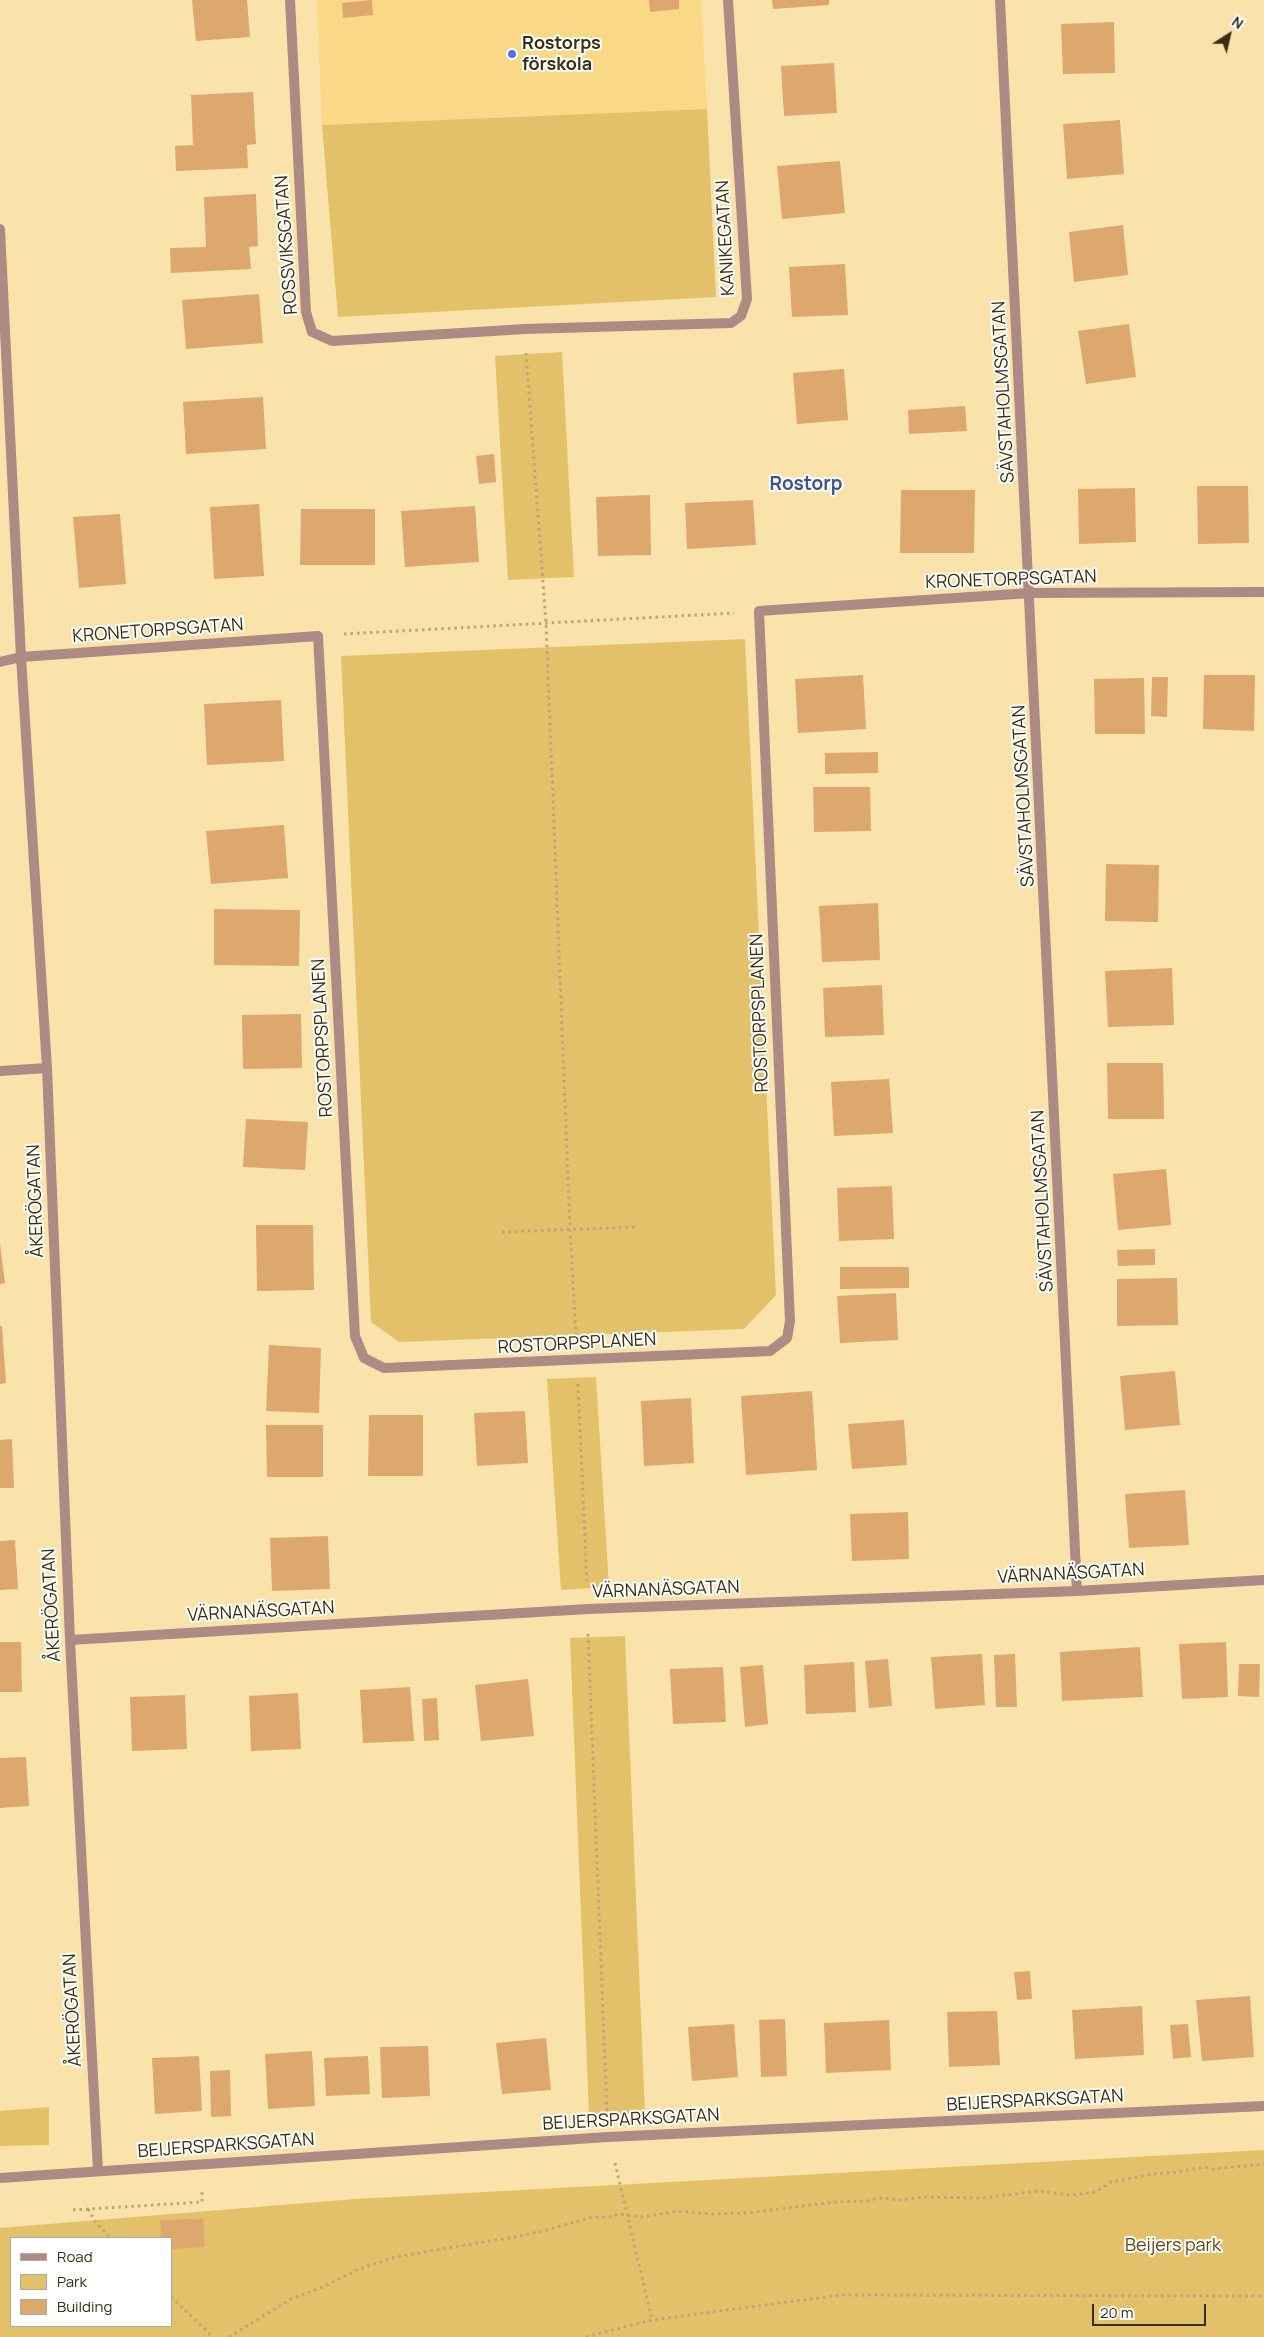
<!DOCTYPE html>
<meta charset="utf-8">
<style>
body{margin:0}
#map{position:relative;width:1264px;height:2337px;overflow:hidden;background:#fae3aa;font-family:Manrope,sans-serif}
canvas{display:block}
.legend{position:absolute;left:10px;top:2237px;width:162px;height:90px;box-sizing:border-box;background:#fff;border:1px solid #b0ab9f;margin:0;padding:6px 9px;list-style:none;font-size:15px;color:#392e0f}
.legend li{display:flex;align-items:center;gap:10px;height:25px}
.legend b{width:25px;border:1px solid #b0ab9f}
.north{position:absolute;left:1204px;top:10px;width:50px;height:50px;-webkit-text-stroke:4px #fff;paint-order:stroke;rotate:35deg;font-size:14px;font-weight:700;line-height:20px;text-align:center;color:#392e0f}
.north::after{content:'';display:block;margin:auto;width:18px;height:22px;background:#392e0f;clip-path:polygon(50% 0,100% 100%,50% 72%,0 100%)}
.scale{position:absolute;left:1092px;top:2304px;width:114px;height:22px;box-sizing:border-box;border:2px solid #392e0f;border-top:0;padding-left:6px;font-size:15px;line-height:18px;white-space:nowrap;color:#392e0f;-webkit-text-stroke:4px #fff;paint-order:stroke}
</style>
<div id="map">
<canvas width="1264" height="2337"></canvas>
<ul class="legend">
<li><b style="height:6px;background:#ad8a84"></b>Road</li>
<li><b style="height:14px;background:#e2c16a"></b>Park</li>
<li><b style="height:14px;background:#dca86e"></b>Building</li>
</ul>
<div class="north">N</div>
<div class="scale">20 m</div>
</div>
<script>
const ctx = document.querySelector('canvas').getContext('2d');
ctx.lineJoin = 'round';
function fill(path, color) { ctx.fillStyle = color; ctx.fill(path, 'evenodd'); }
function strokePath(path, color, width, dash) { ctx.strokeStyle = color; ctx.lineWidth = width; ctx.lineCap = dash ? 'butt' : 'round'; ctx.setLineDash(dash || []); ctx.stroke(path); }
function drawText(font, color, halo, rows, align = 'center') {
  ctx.font = font + ' Manrope,sans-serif'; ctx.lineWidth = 4; ctx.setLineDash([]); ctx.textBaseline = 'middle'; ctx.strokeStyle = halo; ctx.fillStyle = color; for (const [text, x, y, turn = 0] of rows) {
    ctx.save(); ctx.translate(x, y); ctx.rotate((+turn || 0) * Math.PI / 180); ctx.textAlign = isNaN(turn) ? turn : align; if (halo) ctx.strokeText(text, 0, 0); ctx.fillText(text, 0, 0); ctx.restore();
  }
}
fill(new Path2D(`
 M317,0H701L707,109L322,125Z`), '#f9d887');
fill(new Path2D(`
 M707,109L716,297L338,317L322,125Z
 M562,352L574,577L508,580L495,356Z
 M745,639L776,1295L744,1329L399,1342L371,1322L341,656Z
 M596,1377L609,1587L561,1590L547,1379Z
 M625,1636L645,2113L589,2115L570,1638Z
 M49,2107V2145L0,2146V2111Z
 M1264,2150V2337H0V2228L355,2199ZM11,2238H171V2326H11Z`), '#e2c16a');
fill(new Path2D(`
 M192,0H247L250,37L196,41Z
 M372,0L373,15L343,18L342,3Z
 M649,0H679V9L650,12Z
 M772,0H829V5L773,9Z
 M1114,22L1115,73L1063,74L1061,24Z
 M834,63L837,113L784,116L781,66Z
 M253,92L256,144L247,145L248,168L176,171L175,146L193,145L191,95Z
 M1120,120L1124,174L1067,179L1063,124Z
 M840,161L845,213L782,219L777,166Z
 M256,194L258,246L249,247L251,269L171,273L170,248L206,247L204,197Z
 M1123,225L1128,275L1074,282L1069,232Z
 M845,264L848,315L792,317L789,267Z
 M259,294L263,343L186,349L182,300Z
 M1129,324L1136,377L1086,384L1078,331Z
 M844,369L848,420L797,424L793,373Z
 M263,397L266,449L186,454L183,402Z
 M965,406L967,431L909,434L908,410Z
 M494,454L496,482L479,484L476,456Z
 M1197,486H1248L1249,543L1198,544Z
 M1135,488L1136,542L1079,544L1078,489Z
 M901,490H975L974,553H900Z
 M650,495L651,555L598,556L596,497Z
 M753,500L756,545L687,549L685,503Z
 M259,504L264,576L214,579L210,507Z
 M475,506L479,562L405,567L401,511Z
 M301,509H375V565H300Z
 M120,514L126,584L79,588L73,517Z
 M863,675L866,729L798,733L795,679Z
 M1204,675H1255L1254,731L1203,729Z
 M1152,677H1168L1167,717L1151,716Z
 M1144,678L1145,734H1095L1094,679Z
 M281,700L284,761L207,765L204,704Z
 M878,752V773L825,774V753Z
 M813,787H870L871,831L814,832Z
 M284,825L288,878L211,884L206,831Z
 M1106,864L1159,865L1158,922L1105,921Z
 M878,903L880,960L822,962L819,906Z
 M214,909L300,910L299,966L214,965Z
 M1172,968L1174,1025L1108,1027L1105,971Z
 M882,985L884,1035L825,1037L823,988Z
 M301,1014L302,1068L243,1069L242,1015Z
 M1107,1063H1163L1164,1119H1108Z
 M889,1079L893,1133L834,1136L831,1082Z
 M246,1119L308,1122L305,1170L243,1167Z
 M1166,1169L1171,1225L1118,1230L1113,1174Z
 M892,1186L894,1239L839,1241L837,1188Z
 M256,1225H313L314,1290L257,1291Z
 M0,1244L5,1283L0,1284Z
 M1155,1249V1265L1118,1266L1117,1250Z
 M840,1267H909V1288L840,1289Z
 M1177,1278L1178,1325L1117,1326V1279Z
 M896,1293L898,1340L840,1343L837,1296Z
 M0,1326H2L6,1383L0,1384Z
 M269,1345L321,1348L319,1413L266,1411Z
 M1175,1371L1180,1425L1125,1430L1120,1376Z
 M812,1391L817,1470L746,1475L741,1396Z
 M691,1398L694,1463L644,1466L641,1401Z
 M525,1411L528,1463L477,1466L474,1413Z
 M369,1415H423V1476H368Z
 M904,1420L907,1465L852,1469L848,1424Z
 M266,1425H323V1477H267Z
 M12,1439L14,1488H0V1440Z
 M1185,1490L1189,1545L1129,1548L1125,1494Z
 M908,1512L909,1559L852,1561L850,1514Z
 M328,1536L330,1589L272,1591L270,1538Z
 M15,1540L18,1589L0,1590V1541Z
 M0,1642H21L22,1692H0Z
 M1226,1642L1228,1697L1182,1699L1179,1644Z
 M1140,1647L1143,1697L1062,1701L1060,1652Z
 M982,1654L985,1705L935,1709L931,1657Z
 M1015,1654L1017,1707H996L994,1655Z
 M888,1659L892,1706L869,1708L865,1661Z
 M854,1662L856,1712L806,1714L804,1665Z
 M1239,1664H1260L1259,1697L1238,1696Z
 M763,1665L768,1724L745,1727L740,1667Z
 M723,1667L726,1722L673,1724L670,1669Z
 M528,1679L534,1736L481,1741L475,1685Z
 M410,1687L414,1741L363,1743L360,1690Z
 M298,1693L301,1749L251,1751L249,1696Z
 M185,1695L187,1749L132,1751L130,1697Z
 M437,1698L439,1740L424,1741L422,1699Z
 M26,1757L29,1806L0,1808V1758Z
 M1030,1971L1032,1999L1017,2000L1014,1972Z
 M1250,1996L1254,2057L1202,2061L1196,2000Z
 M1142,2006L1144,2055L1075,2059L1072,2010Z
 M997,2011L1000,2065L949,2067L947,2012Z
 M785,2019L787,2076L761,2077L759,2020Z
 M889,2020L891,2070L826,2073L824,2023Z
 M734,2024L738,2077L692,2081L688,2027Z
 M1188,2024L1191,2057L1173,2059L1170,2025Z
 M546,2038L551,2090L502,2094L496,2043Z
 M428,2046L430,2096L382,2098L380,2047Z
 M312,2051L315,2106L268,2109L265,2054Z
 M199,2056L202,2111L155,2114L152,2058Z
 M368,2056L370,2094L326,2096L324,2058Z
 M230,2070L231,2116L211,2117L210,2071Z
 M203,2219L205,2247L171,2249V2238H161L160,2220Z`), '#dca86e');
strokePath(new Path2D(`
 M526,353L546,623L570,1230L576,1335
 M344,634L734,613
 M502,1232L637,1227
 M578,1384L587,1585
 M588,1634L607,2112
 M615,2163L652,2320
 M88,2209L96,2223L111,2238
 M73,2210L202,2202V2189
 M171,2297L213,2337
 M229,2337L291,2299L323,2287L359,2269L392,2258L435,2250L510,2238L547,2230L592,2217H609L620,2214L641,2217L677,2211L712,2214L748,2213L835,2202L867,2201L879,2198L901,2200L922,2197L984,2198L1038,2191L1071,2195L1096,2192L1111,2182L1153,2174L1178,2172L1204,2167L1213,2169L1264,2164
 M586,2337L652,2320L841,2295L1264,2296`), '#baa777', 3, [2.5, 4]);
strokePath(new Path2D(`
 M290,0L306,312L312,332L332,341L525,329L731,323L741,316L747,299L728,0
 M1000,0L1077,1591
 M0,229L21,657L47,1068L70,1640L98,2171
 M0,662L21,657L318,636L355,1336L364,1358L384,1368L770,1351L787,1338L790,1321L759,611L1031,593L1264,592
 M0,1071L47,1068
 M70,1640L588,1609L1077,1591L1264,1580
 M0,2178L608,2137L1264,2106`), '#ad8a84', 10);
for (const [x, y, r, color] of [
 [512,54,5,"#5375ea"]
]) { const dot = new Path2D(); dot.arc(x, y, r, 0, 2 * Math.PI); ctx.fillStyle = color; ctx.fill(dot); strokePath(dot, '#fff', 2); }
drawText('bold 18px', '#392e0f', '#fff', [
 ["Rostorps",522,44],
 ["förskola",522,65]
], 'left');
drawText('18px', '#392e0f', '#fff', [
 ["KANIKEGATAN",726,238,-93],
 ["ROSSVIKSGATAN",287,245,-94],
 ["SÄVSTAHOLMSGATAN",1004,392,-93],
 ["KRONETORPSGATAN",1011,580,-2],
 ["KRONETORPSGATAN",158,631,-4],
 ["SÄVSTAHOLMSGATAN",1024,796,-93],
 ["ROSTORPSPLANEN",760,1013,-92],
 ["ROSTORPSPLANEN",323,1038,-93],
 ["ÅKERÖGATAN",36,1201,-92],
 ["SÄVSTAHOLMSGATAN",1043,1201,-93],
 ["ROSTORPSPLANEN",577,1344,-3],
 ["VÄRNANÄSGATAN",1071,1574,-3],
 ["VÄRNANÄSGATAN",666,1590,-2],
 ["ÅKERÖGATAN",52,1605,-93],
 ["VÄRNANÄSGATAN",261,1612,-3],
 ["ÅKERÖGATAN",73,2010,-93],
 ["BEIJERSPARKSGATAN",1035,2101,-3],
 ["BEIJERSPARKSGATAN",631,2120,-3],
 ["BEIJERSPARKSGATAN",226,2146,-4]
]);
drawText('18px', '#594718', '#fff', [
 ["Beijers park",1173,2246]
]);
drawText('bold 19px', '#3e528d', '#fff', [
 ["Rostorp",806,485]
]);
</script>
